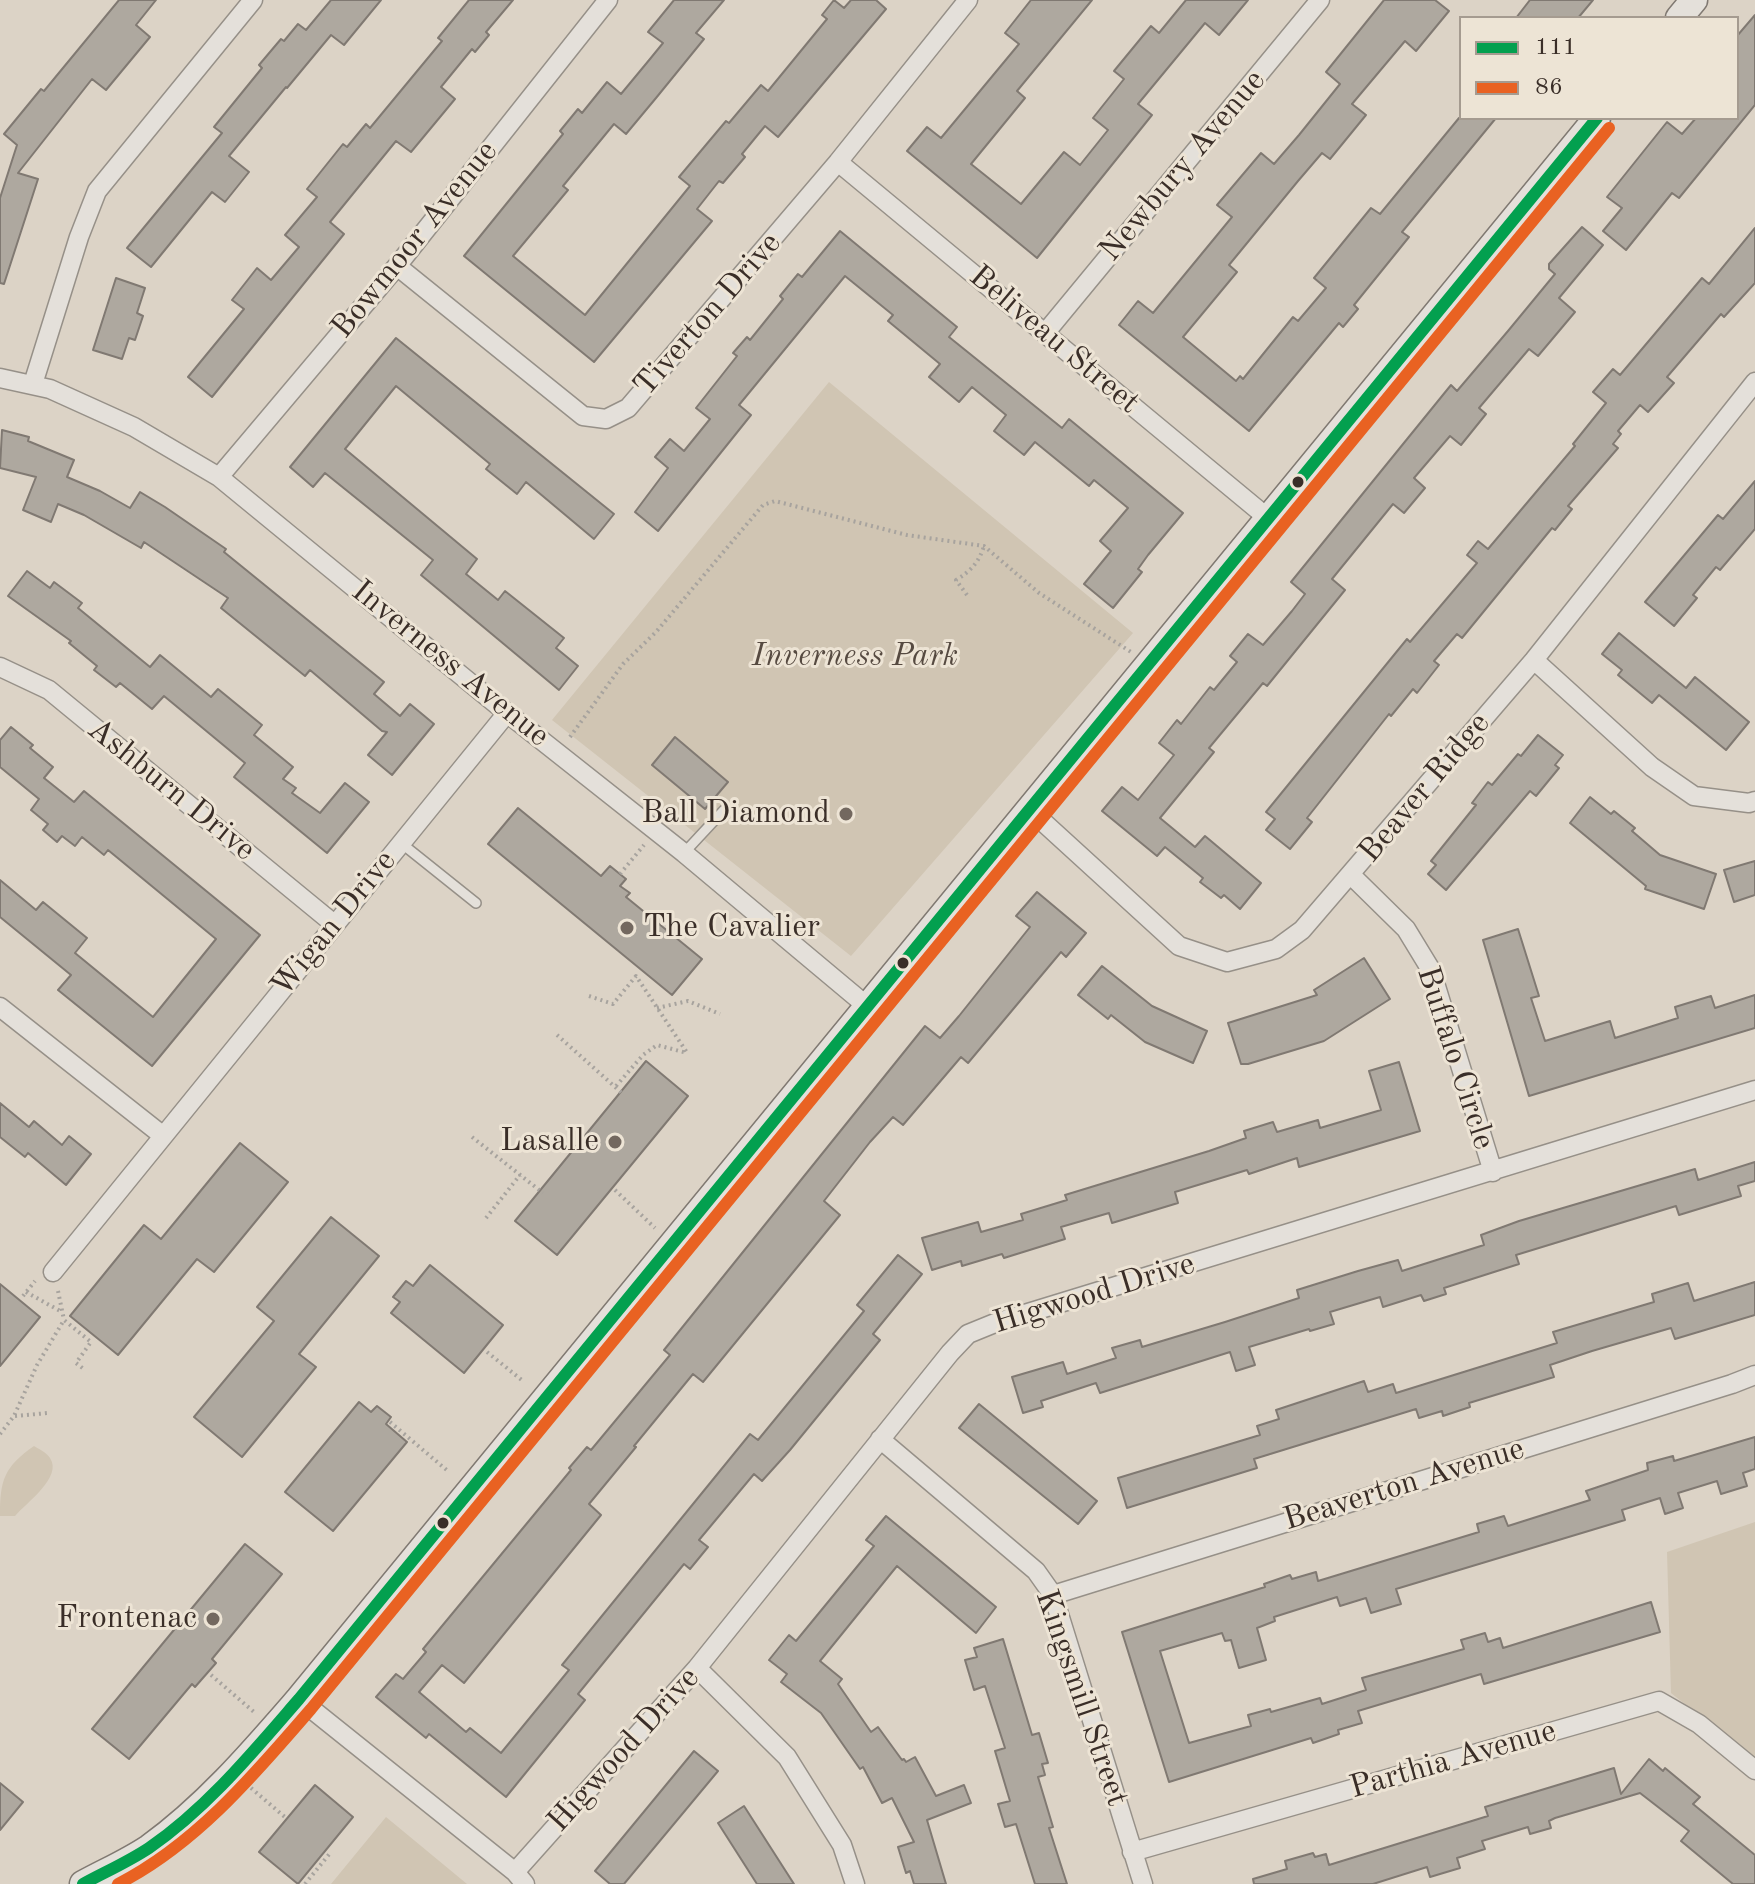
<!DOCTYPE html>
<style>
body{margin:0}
#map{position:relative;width:1755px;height:1884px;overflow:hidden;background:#dcd3c6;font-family:"Old Standard TT",serif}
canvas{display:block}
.legend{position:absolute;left:1459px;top:16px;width:280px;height:104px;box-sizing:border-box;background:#ede4d5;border:2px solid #a59b90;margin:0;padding:10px 14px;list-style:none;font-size:24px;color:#3a2e28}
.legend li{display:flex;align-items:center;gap:16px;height:40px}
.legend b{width:40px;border:2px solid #a59b90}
</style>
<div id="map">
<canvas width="1755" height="1884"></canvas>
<ul class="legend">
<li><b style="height:10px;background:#03a04f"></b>111</li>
<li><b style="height:10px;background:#e96222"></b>86</li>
</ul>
</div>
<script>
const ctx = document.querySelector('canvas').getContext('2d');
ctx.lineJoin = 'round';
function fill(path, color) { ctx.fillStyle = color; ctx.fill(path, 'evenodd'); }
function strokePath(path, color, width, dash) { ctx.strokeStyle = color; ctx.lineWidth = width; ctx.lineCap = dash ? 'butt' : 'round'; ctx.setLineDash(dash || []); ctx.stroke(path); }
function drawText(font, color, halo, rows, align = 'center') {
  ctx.font = font + ' "Old Standard TT",serif'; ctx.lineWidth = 6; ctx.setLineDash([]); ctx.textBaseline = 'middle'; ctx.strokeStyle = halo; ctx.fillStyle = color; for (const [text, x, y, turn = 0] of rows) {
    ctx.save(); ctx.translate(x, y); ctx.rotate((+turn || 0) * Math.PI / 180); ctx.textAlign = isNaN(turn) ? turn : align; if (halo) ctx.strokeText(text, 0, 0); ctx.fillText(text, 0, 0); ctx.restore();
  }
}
fill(new Path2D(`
 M829,382L1133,633L851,956L552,720Z
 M34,1446C39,1449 47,1453 50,1458C63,1477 26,1503 15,1516H0C0,1480 4,1467 34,1446Z
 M1755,1522V1760L1671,1693L1667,1552Z
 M386,1817L467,1884H331Z`), '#d0c5b3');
const building = new Path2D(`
 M119,0H156L136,25L150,37L106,90L92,79L18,173L38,179L4,284L0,283V198L17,145L4,134L41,89L44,91Z
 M331,0H381L344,45L331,35L287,88L286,87L229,156L249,172L225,202L212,192L151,267L127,248L222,133L214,127L262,68L259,65L281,39L284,41L298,24L306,30Z
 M469,0H513L486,32L489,35L475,52L472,49L441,87L455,99L411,152L396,141L330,222L344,234L212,397L188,377L244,309L232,300L257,268L271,280L299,247L285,235L317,197L307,189L343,144L347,147L366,124L370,128L442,41L438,38Z
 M674,0H724L696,33L704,39L656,98L626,134L614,124L563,186L568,190L513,256L585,315L690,186L679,177L726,121L729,123L761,85L768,91L827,19L822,15L834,0L844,8L851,0H876L886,9L778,137L765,126L742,154L745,157L723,183L719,181L697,209L712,221L594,362L464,256L563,134L560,131L578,109L582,113L607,82L621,94L650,59L663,43L648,32Z
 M1031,0H1092L1017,91L1025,98L971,164L1021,204L1064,152L1080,165L1108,130L1093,118L1124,79L1114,71L1151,26L1159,33L1186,0H1248L1219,35L1205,23L1138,104L1152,115L1037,258L907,151L927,127L941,138L1019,44L1005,33Z
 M1384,0H1435L1449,11L1416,51L1405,41L1352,104L1366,115L1330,159L1322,153L1298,181L1229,265L1237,272L1183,337L1236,381L1240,376L1243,379L1293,317L1298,321L1326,288L1314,278L1371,208L1380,214L1459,118H1496L1402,232L1409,237L1354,305L1358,309L1343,327L1339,323L1249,431L1119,325L1138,301L1153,313L1232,217L1217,205L1261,153L1274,164L1299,135L1340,84L1326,72Z
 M1530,0H1593L1578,18H1516Z
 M1755,15V105L1679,198L1672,193L1626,250L1603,231L1622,208L1607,197L1667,122L1682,134L1696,118H1737V36Z
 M1582,227L1603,245L1559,298L1575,312L1538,356L1529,349L1479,408L1486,414L1461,445L1450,436L1414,478L1425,488L1404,513L1393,504L1332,579L1345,590L1267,686L1263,683L1209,748L1214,752L1160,818L1195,847L1205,836L1261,883L1240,909L1224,895L1221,898L1200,882L1203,878L1165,847L1157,856L1102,811L1122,787L1138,800L1174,755L1159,743L1177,720L1181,724L1210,687L1214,690L1237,662L1230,656L1248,634L1263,645L1292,611L1305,594L1291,582L1451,385L1457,391L1508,331L1555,274L1549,269V264Z
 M1755,228V283L1724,317L1721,314L1667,377L1674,383L1648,412L1640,405L1618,431L1621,434L1613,444L1618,448L1568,506L1572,509L1555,530L1552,528L1462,638L1457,634L1434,661L1439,665L1417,693L1413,689L1391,716L1389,714L1307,818L1312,822L1290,849L1266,830L1275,819L1266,812L1407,639L1410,642L1477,563L1467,555L1478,541L1488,549L1575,446L1573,444L1606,403L1593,392L1613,369L1620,375L1702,278L1709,284Z
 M840,231L957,327L949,337L1062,428L1069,419L1183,513L1148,555L1138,569L1142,572L1113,608L1084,584L1111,551L1100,541L1128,508L1094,480L1089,486L1035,442L1024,455L994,431L1006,415L972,387L959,402L929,377L940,364L888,321L893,315L845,276L739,405L751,415L658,531L635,512L668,468L655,457L670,439L684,451L710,419L696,408L737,356L733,353L747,337L750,340L783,299L780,296L798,274L802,277Z
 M116,278L145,288L137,313L143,316L135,340L129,338L122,359L93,350Z
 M396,338L614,514L594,539L526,482L517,494L486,469L490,464L396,386L345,449L477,559L466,574L498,600L505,591L564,638L556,648L578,666L559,690L421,575L433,560L325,473L313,487L290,467Z
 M2,430L29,437L28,441L74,460L67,477L100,491L130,508L140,492L165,507L226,549L224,552L384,682L374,694L400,716L410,704L434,724L392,775L368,755L387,732L382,731L310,670L305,676L221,608L228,598L144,542L141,548L84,515L58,504L51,522L23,510L36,477L0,468Z
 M1755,481V529L1720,570L1716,567L1693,595L1697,598L1674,626L1645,602L1718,515L1723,519Z
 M27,571L50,588L54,582L82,603L78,608L150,667L160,655L211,697L218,689L262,725L254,735L293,767L283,779L296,788L292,793L320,813L345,783L369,802L327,853L234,777L245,763L164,696L152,709L120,683L116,687L94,670L97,666L69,643L71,641L8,596Z
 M1619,633L1686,688L1695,677L1749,722L1726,750L1659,695L1652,703L1618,675L1622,670L1602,654Z
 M11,727L33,745L30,748L53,767L44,778L74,802L84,791L260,935L152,1066L58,990L71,975L0,917V880L36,910L43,902L87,938L75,953L153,1017L216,939L108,850L104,855L82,837L75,846L62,836L57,842L43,830L48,824L31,810L39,799L0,767V740Z
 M1538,735L1563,755L1555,765L1559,768L1536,796L1530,791L1446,890L1428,874L1436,865L1431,861L1476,805L1472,803L1488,782L1492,785L1518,754L1521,756Z
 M675,737L728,782L705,809L652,765Z
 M1590,797L1611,814L1614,811L1635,828L1632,831L1660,855L1716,874L1704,909L1645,889L1646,886L1570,823Z
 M518,808L601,876L610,866L626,879L620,886L630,893L626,897L702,959L672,995L488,844Z
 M1755,861V895L1734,902L1724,870Z
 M1037,892L1086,933L1066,957L1061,952L968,1063L961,1057L903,1125L893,1117L870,1142L824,1201L840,1215L703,1382L693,1374L634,1446L636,1447L589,1504L601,1515L464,1683L442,1665L419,1692L466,1732L470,1728L501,1753L569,1670L562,1665L750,1434L758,1440L864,1311L857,1305L898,1255L922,1274L873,1334L880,1340L790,1450L762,1481L754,1474L699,1540L708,1547L690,1569L684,1564L578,1694L585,1700L506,1797L429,1734L426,1738L376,1697L396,1674L403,1679L426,1652L423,1649L571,1470L569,1468L587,1447L591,1450L670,1355L664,1350L925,1026L940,1038L959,1016L1030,927L1016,916Z
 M1518,929L1539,996L1531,998L1545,1041L1610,1021L1615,1038L1678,1018L1675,1007L1711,996L1715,1008L1755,995V1028L1529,1096L1483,940Z
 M1364,958L1390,999L1324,1041L1248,1064H1241L1228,1023L1317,995L1314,990Z
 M1102,966L1152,1006L1207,1031L1193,1063L1145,1042L1111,1015L1108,1019L1078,995Z
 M646,1061L688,1096L557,1255L515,1221Z
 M1399,1062L1420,1131L1299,1167L1297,1158L1249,1174L1247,1170L1175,1192L1178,1203L1112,1223L1109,1213L1061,1227L1065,1239L1004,1258L1002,1254L962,1266L961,1261L932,1270L922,1238L978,1222L981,1232L1023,1220L1021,1214L1067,1200L1065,1195L1209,1151L1246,1138L1244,1131L1273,1122L1277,1132L1318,1120L1320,1128L1381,1110L1369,1071Z
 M0,1103L29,1127L34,1121L62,1145L69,1136L91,1154L66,1185L28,1153L25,1157L0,1137Z
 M240,1143L288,1182L214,1272L197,1259L118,1355L70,1316L144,1225L161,1239Z
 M1755,1162V1181L1738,1186L1741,1196L1679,1215L1676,1206L1516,1255L1519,1264L1444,1288L1446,1294L1424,1301L1421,1295L1383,1307L1380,1297L1330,1312L1334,1324L1310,1331L1309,1329L1249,1347L1255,1365L1236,1371L1230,1352L1100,1393L1096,1383L1041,1401L1043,1407L1023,1413L1012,1377L1063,1362L1067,1374L1116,1358L1112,1348L1140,1340L1142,1347L1225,1322L1299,1298L1297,1290L1358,1271L1398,1260L1402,1271L1484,1245L1481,1235L1519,1221L1695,1169L1698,1180Z
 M331,1217L379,1256L299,1354L316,1367L242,1457L194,1417L274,1321L257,1307Z
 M430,1265L503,1325L464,1373L391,1313L400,1302L393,1297L406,1281L413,1286Z
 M1755,1282V1315L1675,1339L1671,1328L1592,1351L1550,1365L1554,1377L1469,1403L1470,1407L1443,1416L1442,1411L1419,1418L1416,1409L1254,1459L1257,1468L1127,1508L1118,1478L1260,1435L1257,1426L1279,1419L1276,1410L1364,1381L1368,1392L1393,1384L1396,1393L1557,1343L1553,1332L1654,1302L1652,1294L1688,1283L1694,1301Z
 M0,1284L40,1317L0,1366Z
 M359,1402L371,1412L377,1406L391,1417L386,1424L407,1442L333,1531L285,1492Z
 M979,1404L1097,1501L1078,1524L959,1428Z
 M1755,1437V1469L1743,1473L1747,1486L1721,1494L1717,1481L1678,1493L1683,1508L1665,1514L1660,1498L1622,1510L1625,1520L1396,1589L1401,1604L1371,1613L1366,1598L1340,1606L1337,1597L1274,1617L1275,1621L1257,1628L1266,1660L1239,1668L1231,1640L1225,1641L1222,1633L1160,1651L1189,1743L1251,1726L1248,1715L1270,1709L1271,1712L1320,1698L1322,1704L1366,1690L1362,1678L1464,1649L1461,1640L1485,1633L1488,1642L1500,1638L1503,1648L1651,1602L1660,1632L1484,1684L1481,1674L1358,1711L1362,1723L1338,1730L1339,1734L1313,1743L1311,1738L1169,1782L1122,1632L1265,1587L1264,1584L1290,1575L1292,1579L1316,1572L1318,1581L1479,1532L1477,1524L1504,1516L1508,1526L1590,1500L1586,1491L1648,1470L1647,1463L1673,1456L1674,1461Z
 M886,1516L996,1607L976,1633L897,1566L820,1661L842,1679L838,1684L871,1732L878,1727L902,1760L904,1759L906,1762L915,1757L936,1796L964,1785L971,1803L927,1820L946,1884H914L910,1871L906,1873L898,1847L914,1842L892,1798L882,1803L863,1767L860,1769L821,1713L781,1682L787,1674L769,1660L789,1635L796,1641L874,1546L866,1540Z
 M245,1544L282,1574L212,1659L216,1663L195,1687L192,1684L129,1759L92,1729Z
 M1003,1639L1032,1735L1039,1733L1048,1763L1042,1764L1045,1775L1038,1777L1053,1827L1049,1828L1067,1884H1035L1016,1824L1005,1827L998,1804L1010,1801L995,1751L1005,1748L985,1686L974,1690L965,1660L977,1657L974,1648Z
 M694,1751L718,1771L624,1884H610L595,1871Z
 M1649,1759L1663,1771L1665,1768L1700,1797L1693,1804L1755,1855V1884H1733L1681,1841L1689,1831L1640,1793L1555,1818L1549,1821L1551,1828L1530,1834L1528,1827L1482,1841L1485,1849L1457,1858L1460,1868L1430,1877L1427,1867L1373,1884H1254L1253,1879L1287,1869L1285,1861L1313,1853L1315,1857L1326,1854L1329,1865L1488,1816L1485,1807L1614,1768L1621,1794Z
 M0,1783L23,1802L0,1830Z
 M315,1785L353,1817L298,1884L259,1852Z
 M744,1806L794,1884H757L718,1823Z`);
fill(building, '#aea89f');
strokePath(building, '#807972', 2);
const service = new Path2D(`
 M401,843L476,903
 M684,853L724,810`);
const minor = new Path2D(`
 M838,162L1269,519
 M397,266L583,416L606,419L628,408L838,162L968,0
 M1046,332L1320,0
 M0,378L50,389L134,427L219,477L507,713L684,853L868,1007
 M33,384L79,237L97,191L253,0
 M219,477L397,266L608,0
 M1534,660L1652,767L1694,796L1749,803L1755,801
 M0,667L49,690L334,924
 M1030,810L1179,946L1227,962L1276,949L1302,930L1534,660L1755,382
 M1351,875L1406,929L1431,970L1493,1172
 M0,1007L162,1135
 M53,1272L507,713
 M880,1439L1036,1571L1053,1595L1143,1884
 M1053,1595L1732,1384L1755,1375
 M697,1668L787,1757L842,1845L855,1884
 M299,1699L515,1872L525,1884
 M1132,1852L1659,1701L1699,1724L1755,1770
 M515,1872L697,1668L950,1353L968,1334L995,1323L1755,1090`);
const secondary = new Path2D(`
 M1679,18L1694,0
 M83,1884C105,1872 128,1862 149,1848C207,1806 253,1752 299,1699L1597,118`);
strokePath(service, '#969088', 12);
strokePath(minor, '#969088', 21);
strokePath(secondary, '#807972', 29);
strokePath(new Path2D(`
 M967,595L956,580C971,571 979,562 984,546
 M570,737L623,664L656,632L763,505L775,501L907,535L984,546L1039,593L1131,652
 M620,874L644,845
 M589,996L613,1004L636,976L688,1054
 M657,1008L688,1001L720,1014
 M557,1035L624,1095
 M616,1086L643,1055L657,1045L687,1053
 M472,1137L543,1193
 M615,1190L655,1228
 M486,1218L520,1175
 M58,1291L64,1320
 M26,1292L62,1312
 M23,1296L35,1281
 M487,1352L523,1381
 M15,1416L48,1413
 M390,1422L449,1472
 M0,1434L14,1416L37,1365L64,1320L91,1342L76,1363L85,1370
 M211,1675L254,1712
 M251,1788L286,1818
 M305,1884L331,1852`), '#a7a39e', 4, [2, 4]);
strokePath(service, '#e4e0da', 9);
strokePath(minor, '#e4e0da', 18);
strokePath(secondary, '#e4e0da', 26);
strokePath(new Path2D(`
 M83,1884C105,1872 128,1862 149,1848C207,1808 253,1752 299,1699L1597,118`), '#03a04f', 12);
strokePath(new Path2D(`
 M118,1884C196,1844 254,1775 311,1709L1609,128`), '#e96222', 12);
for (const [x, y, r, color] of [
 [1298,482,7,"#3a2e28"],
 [846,814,8,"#73685f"],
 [627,928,8,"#73685f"],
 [903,963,7,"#3a2e28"],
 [615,1142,8,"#73685f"],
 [443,1523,7,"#3a2e28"],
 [213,1619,8,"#73685f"]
]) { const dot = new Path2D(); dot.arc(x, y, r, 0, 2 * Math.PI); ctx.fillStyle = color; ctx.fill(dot); strokePath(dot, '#ede4d5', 3); }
drawText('32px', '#3a2e28', '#ede4d5', [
 ["Newbury Avenue",1183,166,-50],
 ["Bowmoor Avenue",415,240,-51],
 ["Tiverton Drive",708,315,-49],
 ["Beliveau Street",1054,340,40],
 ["Inverness Avenue",450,664,39],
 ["Beaver Ridge",1425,788,-50],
 ["Ashburn Drive",171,790,39],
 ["Wigan Drive",334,924,-51],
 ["Buffalo Circle",1455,1058,72],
 ["Higwood Drive",1094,1294,-17],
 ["Beaverton Avenue",1404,1485,-17],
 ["Kingsmill Street",1081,1698,71],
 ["Higwood Drive",624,1750,-48],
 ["Parthia Avenue",1453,1760,-16]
]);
drawText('italic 32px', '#564a41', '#ede4d5', [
 ["Inverness Park",855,657]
]);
drawText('32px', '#3a2e28', '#ede4d5', [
 ["Ball Diamond",830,814],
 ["The Cavalier",643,928,"left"],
 ["Lasalle",599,1142],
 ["Frontenac",197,1619]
], 'right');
</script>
